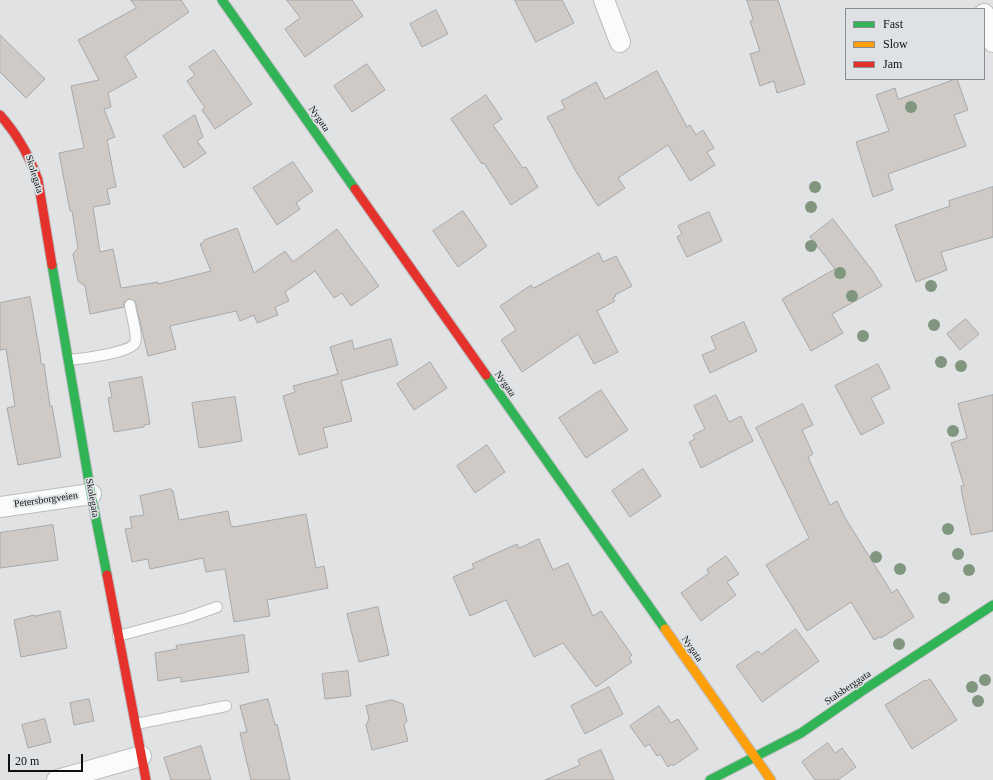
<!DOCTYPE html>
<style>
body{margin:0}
#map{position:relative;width:993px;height:780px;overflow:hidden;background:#e0e2e4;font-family:"Times New Roman",serif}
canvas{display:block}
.legend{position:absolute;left:845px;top:8px;width:140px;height:72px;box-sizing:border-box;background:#dfe2e5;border:1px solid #8c8e91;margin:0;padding:5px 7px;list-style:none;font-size:12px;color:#101112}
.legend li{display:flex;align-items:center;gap:8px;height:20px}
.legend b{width:20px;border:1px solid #8c8e91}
.scale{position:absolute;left:8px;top:754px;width:75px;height:18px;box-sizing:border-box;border:2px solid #101112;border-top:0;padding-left:5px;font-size:12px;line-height:14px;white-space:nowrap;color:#101112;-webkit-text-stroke:3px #dfe2e5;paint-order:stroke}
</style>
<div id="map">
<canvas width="993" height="780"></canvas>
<ul class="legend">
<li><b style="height:5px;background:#30b455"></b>Fast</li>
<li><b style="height:5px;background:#ff9f0a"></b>Slow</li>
<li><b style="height:5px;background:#e5322d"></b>Jam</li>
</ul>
<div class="scale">20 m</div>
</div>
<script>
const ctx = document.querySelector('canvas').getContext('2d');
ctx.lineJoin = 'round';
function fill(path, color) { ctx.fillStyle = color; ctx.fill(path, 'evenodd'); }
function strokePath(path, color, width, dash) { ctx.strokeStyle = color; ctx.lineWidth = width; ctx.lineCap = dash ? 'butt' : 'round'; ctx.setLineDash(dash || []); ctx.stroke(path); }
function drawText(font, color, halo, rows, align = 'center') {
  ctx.font = font + ' "Times New Roman",serif'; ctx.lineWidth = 3.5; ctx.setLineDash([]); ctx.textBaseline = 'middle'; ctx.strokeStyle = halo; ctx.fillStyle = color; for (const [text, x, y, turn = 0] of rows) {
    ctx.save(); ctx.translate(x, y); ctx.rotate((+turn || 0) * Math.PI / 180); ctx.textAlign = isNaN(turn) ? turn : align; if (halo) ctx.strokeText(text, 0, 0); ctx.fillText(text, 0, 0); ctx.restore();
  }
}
const building = new Path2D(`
 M131,0H181L189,12L125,56L137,77L108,93L111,107L104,109L115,137L107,140L116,187L107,189L110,204L93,207L100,252L113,249L121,288L158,282V284L211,271L200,244L204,242V240L237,228L254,273L285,251L293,262L337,229L379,286L351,306L342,293L334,298L315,271L285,292L289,301L275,307L278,315L257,323L254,315L240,321L236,311L170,326L176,349L148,356L135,301L129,299L124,302V307L90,314L85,286L78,281L73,254L78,248L72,211H70L59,153L84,148L71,86L99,80L78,40L136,8Z
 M287,0H352L363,16L305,57L285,29L300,18Z
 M515,0H562L574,23L536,42Z
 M747,0H778L805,84L777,93L774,81L760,86L750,54L760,51L750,21L753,20Z
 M436,10L448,34L422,47L410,24Z
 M0,35L45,79L26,98L0,72Z
 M214,50L252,104L215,129L202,110L205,108L187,81L195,75L189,67Z
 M367,64L385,90L352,112L334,86Z
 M657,71L687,127L690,125L696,135L703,130L714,148L707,152L715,165L690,181L668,145L618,178L625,188L598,206L575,170L547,117L565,108L561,101L596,82L605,99Z
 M957,79L968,110L954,115L966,146L888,174L893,190L873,197L856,142L889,131L876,95L895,88L898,99Z
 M486,95L502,119L493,125L523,168L526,167L538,187L511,205L484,163L482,164L451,119Z
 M195,115L203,137L197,141L206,153L184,168L163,136Z
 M293,162L313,191L296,203L300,209L277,225L253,188Z
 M993,187V237L941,252L947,270L916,282L895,225L950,206L949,201Z
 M463,211L487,246L458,267L433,231Z
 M709,212L722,241L687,257L677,237L682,234L678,226Z
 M833,219L872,270L882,286L832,314L843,333L811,351L782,299L835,269L810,237Z
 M599,253L603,262L616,256L632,286L615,295L616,296L613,298L615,301L597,311L618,352L594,364L578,334L522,372L501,340L516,330L500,306L531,285L533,288Z
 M30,297L40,353L41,364H44L50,406H52L61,457L18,465L7,408L15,406L6,349L0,350V303Z
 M966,319L979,334L960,350L947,334Z
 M744,322L757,351L710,373L702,355L716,349L711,337Z
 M391,339L398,365L341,381L352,421L323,428L328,447L299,455L283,396L295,392L293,386L338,374L330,347L352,340L354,349Z
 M430,362L447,388L414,410L397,384Z
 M878,364L890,388L871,398L884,423L861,435L835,386Z
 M142,377L150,424L144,425V427L114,432L108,398L112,397L109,383Z
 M601,390L628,430L586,458L559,418Z
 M716,395L729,422L741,416L753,441L701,468L689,442L695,439L693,435L705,429L694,406Z
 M993,395V531L971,535L962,494L961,486H964L951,443L967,438L958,404Z
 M235,397L242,441L199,448L192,403Z
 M803,404L813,425L802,430L813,454L808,457L830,505L837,501L844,516L892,593L897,589L914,617L881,638L880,637L874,640L851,602L807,631L766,565L809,538L756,428Z
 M487,445L505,472L475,493L457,466Z
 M643,469L661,496L630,517L612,491Z
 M171,489L172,491H173L179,520L228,511L231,526H233V527L306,514L316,568L324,566L328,588L267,600L270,616L234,622L225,569L206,572L203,558L150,569L148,559L132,562L125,529L132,528L130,517L144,515L140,496Z
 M53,525L58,560L0,568V533Z
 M539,539L553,570L568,563L593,616L601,611L632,655L629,658L632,662L596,687L563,643L534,657L506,600L470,616L453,577L474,568L472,564L517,544L519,548Z
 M726,556L739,574L727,582L736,595L701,621L681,593L709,573L707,570Z
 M378,607L389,655L359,662L347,614Z
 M60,611L67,648L21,657L14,620L34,615V616Z
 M796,629L819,661L762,702L736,666L758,651L761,654Z
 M244,635L249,672L181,682V677L158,681L155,653L177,649L176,646Z
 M348,671L351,696L325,699L322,674Z
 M930,679L957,720L912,749L885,705L925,680L926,681Z
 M609,687L623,714L585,734L571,706Z
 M89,699L94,721L74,725L70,703Z
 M268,699L275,725L277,724L290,780H251L240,733L247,732L240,706Z
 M392,700L403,704L407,721L404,725L408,741L372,750L366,725L369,719L366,706Z
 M659,706L671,723L678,719L698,749L673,766L672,764L668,767L660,754L657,756L649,744L645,747L630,726Z
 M45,719L51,742L28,748L22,725Z
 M828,743L835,753L842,748L856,767L838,780H815L802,762Z
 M201,746L211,780H171L164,758Z
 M601,750L614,780H545L580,765L578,760Z`);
fill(building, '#cfcac6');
strokePath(building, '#a8a8a9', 1);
const lane = new Path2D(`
 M69,360C80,359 130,353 135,343C138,335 131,314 130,305
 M118,636L186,618L217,607
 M136,724L226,706`);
const street = new Path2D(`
 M604,0L620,42
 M984,14L993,42
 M0,507L91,494
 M57,780L141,756`);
const fast = new Path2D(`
 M222,0L355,189
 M52,265L91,494L107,575
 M486,375L665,629
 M710,780L801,733L865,689L993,605`);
const slow = new Path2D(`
 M665,629L771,780`);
const jam = new Path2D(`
 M0,115C17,134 29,155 38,180L52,265
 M355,189L486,375
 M107,575L146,780`);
strokePath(lane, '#bcbdbe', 12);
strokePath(street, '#bcbdbe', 22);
strokePath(fast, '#bcbdbe', 11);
strokePath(slow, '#bcbdbe', 11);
strokePath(jam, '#bcbdbe', 11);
strokePath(lane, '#fafbfb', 10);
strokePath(street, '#fafbfb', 20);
strokePath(fast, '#30b455', 9);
strokePath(slow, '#ff9f0a', 9);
strokePath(jam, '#e5322d', 9);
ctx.fillStyle = '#80967f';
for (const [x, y] of [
 [911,107],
 [815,187],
 [811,207],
 [811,246],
 [840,273],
 [931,286],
 [852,296],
 [934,325],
 [863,336],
 [941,362],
 [961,366],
 [953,431],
 [948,529],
 [958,554],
 [876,557],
 [900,569],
 [969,570],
 [944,598],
 [899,644],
 [985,680],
 [972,687],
 [978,701]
]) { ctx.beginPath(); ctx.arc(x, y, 6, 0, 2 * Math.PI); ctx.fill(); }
drawText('10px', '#101112', '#dfe2e5', [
 ["Nygata",319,119,55],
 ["Skolegata",34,174,73],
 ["Nygata",505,384,55],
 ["Skolegata",92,498,80],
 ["Petersborgveien",46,500,-8],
 ["Nygata",692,649,55],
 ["Stalsberggata",848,688,-34]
]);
</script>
